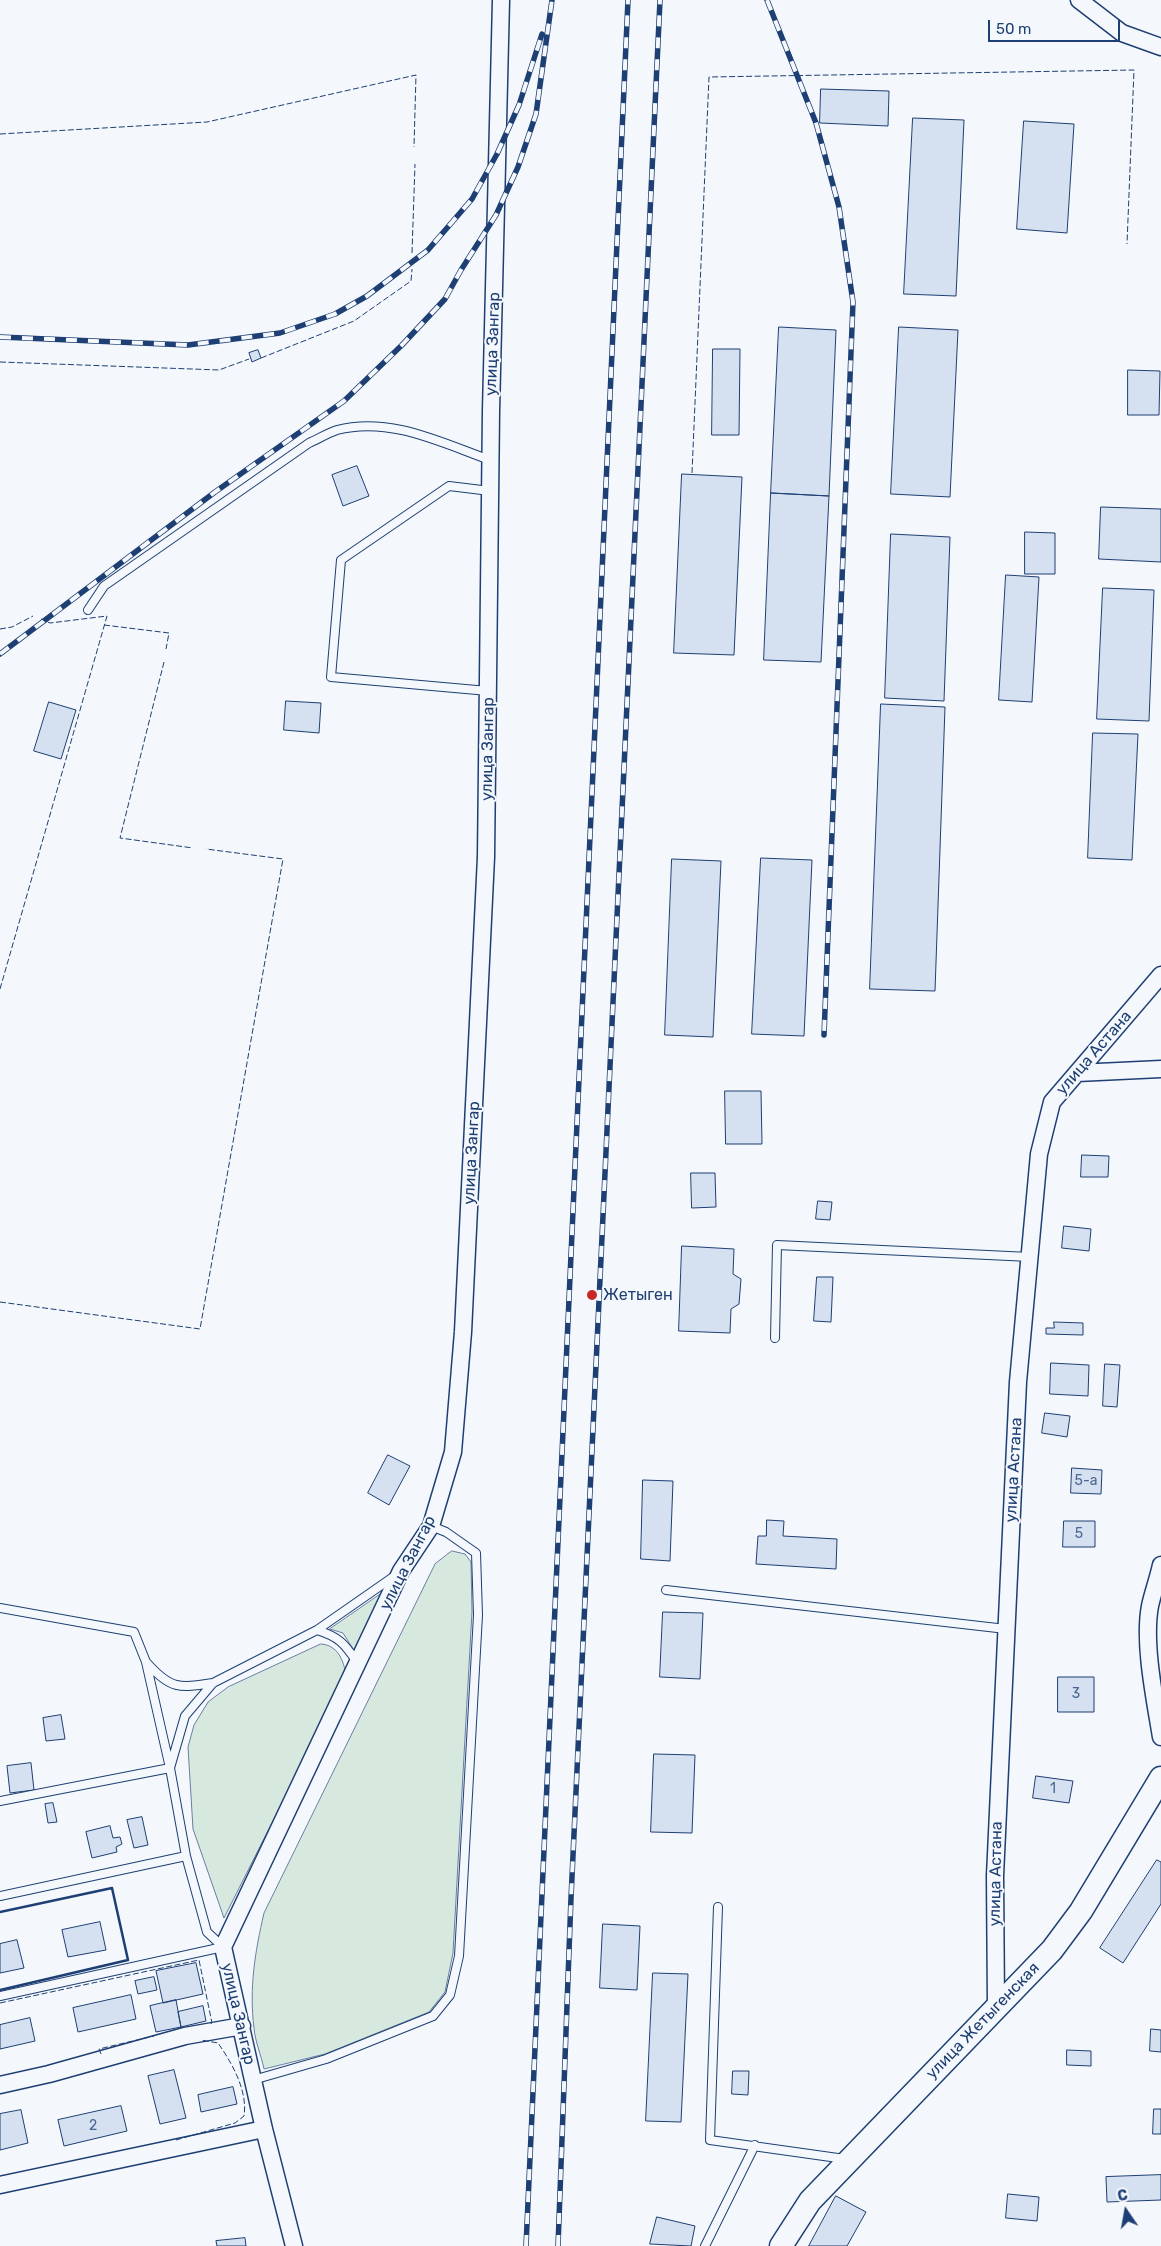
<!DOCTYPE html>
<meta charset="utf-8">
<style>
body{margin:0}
#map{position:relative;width:1161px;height:2246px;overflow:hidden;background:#f4f7fb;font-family:Rubik,sans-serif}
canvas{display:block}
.north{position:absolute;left:1101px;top:2186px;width:50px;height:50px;-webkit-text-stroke:4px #f4f7fb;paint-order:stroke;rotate:348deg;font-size:14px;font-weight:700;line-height:20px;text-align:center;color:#1d3f73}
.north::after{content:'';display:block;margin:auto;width:18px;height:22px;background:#1d3f73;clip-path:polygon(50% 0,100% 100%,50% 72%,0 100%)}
.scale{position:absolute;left:988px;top:20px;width:132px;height:22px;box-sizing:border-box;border:2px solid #1d3f73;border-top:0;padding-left:6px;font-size:15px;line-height:18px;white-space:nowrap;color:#1d3f73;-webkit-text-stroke:4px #f4f7fb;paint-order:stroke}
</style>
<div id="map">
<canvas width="1161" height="2246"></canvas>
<div class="north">С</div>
<div class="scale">50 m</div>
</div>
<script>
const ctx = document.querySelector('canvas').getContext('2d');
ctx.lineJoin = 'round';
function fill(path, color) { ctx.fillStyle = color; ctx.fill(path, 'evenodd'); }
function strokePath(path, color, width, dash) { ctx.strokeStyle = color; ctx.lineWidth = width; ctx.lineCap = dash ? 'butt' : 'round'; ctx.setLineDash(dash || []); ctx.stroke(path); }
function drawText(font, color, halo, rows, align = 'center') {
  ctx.font = font + ' Rubik,sans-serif'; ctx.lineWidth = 4; ctx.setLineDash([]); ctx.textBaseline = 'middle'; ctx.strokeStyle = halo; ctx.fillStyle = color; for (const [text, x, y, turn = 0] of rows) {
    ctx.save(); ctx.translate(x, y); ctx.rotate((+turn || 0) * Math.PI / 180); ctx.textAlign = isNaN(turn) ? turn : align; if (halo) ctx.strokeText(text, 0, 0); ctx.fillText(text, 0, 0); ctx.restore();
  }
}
const green = new Path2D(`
 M452,1551L465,1554L471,1562L472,1612L453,1953L445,1992L429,2012L325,2054L264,2069C261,2055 255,2041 254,2028C249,1988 255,1952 264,1913L435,1564Z
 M382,1593L357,1655L343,1633L330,1629Z
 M321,1644C338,1645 344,1661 346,1676L224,1918L193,1829L188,1747L194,1725L208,1702L228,1687Z`);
fill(green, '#d7e8df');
strokePath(green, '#687fa3', 1);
const building = new Path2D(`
 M821,89L889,91L888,126L820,123Z
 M913,118L964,120L956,296L904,294Z
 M1024,121L1074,124L1067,233L1017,229Z
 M779,327L836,330L829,496L771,493Z
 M899,327L958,330L950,497L891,494Z
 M713,349H740L739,435H712Z
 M258,350L261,358L252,362L249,353Z
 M1128,370L1160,371L1159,415H1128Z
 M357,466L369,496L343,506L332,475Z
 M682,474L742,477L734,655L674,653Z
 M771,493L829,496L821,662L764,660Z
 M1101,507L1161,509V562L1099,559Z
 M1025,532L1055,533V574H1025Z
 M891,534L950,537L944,701L885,698Z
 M1006,575L1039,577L1032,702L999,700Z
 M1103,588L1154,590L1149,721L1097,719Z
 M286,701L321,703L319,733L284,730Z
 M49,702L76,710L61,759L34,751Z
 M881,704L945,707L935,991L870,989Z
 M1093,733L1138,734L1132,860L1088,858Z
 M761,858L812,860L804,1036L752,1034Z
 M672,859L721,861L713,1037L665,1035Z
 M725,1091H761L762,1144H726Z
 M1082,1155L1109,1156L1108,1177H1081Z
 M691,1173H715L716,1207L692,1208Z
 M818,1201L832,1202L830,1220L816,1219Z
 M1064,1226L1091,1229L1089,1251L1062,1248Z
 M682,1246L734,1249L733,1274L741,1279L739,1304L731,1309L730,1333L679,1331Z
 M817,1277H833L831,1322L814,1321Z
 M1054,1322L1083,1323V1335L1046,1334V1328H1054Z
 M1051,1363L1089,1365L1088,1396L1050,1394Z
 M1105,1364L1120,1365L1117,1407L1103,1406Z
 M1045,1413L1070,1416L1067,1437L1042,1433Z
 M388,1455L410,1466L389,1505L368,1493Z
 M1072,1468L1102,1470L1101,1494L1071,1493Z
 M643,1480L673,1481L670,1561L641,1559Z
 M767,1520L784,1521L783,1536L837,1539L836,1569L756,1564L758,1536H766Z
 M1064,1521H1095V1547H1063Z
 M663,1612L703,1613L700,1679L660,1677Z
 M1058,1677H1094V1712H1058Z
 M61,1715L65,1739L46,1741L43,1718Z
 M654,1754L695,1755L692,1833L651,1832Z
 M31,1763L34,1790L10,1793L7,1766Z
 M1036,1776L1073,1781L1069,1803L1033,1798Z
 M53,1803L57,1822L48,1823L45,1804Z
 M142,1817L148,1845L134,1848L127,1820Z
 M110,1826L113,1838L120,1837L122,1844L116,1847L117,1852L92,1858L86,1832Z
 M1157,1860L1161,1862V1904L1123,1963L1100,1948Z
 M100,1922L106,1950L68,1957L62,1930Z
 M603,1924L640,1926L637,1990L600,1988Z
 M17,1940L24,1968L0,1973V1944Z
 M196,1963L203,1994L163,2003L156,1971Z
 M653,1973L688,1974L681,2122L646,2121Z
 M154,1977L157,1990L138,1994L135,1981Z
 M131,1995L136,2019L78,2032L73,2008Z
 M176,2000L181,2027L156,2032L150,2006Z
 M203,2006L206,2021L181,2027L178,2012Z
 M30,2018L35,2041L0,2049V2025Z
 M1151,2029L1161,2030V2052L1150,2051Z
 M1067,2050L1091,2051V2066L1067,2065Z
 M174,2070L186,2118L160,2124L148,2076Z
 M733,2071H749L748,2095L732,2094Z
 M233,2087L237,2104L201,2112L198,2095Z
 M121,2106L127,2131L64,2146L58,2120Z
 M1154,2109H1161V2134H1153Z
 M21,2110L28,2143L0,2150V2114Z
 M1161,2175V2200L1107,2202L1106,2177Z
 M1008,2194L1039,2197L1037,2221L1006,2218Z
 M836,2196L866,2212L847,2246H809Z
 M657,2217L695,2226L691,2246L650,2244Z
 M245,2238L246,2246H217L216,2241Z`);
fill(building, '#d5e0f0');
strokePath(building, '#1d3f73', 1);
const service = new Path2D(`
 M88,610L104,586L309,443C318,439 328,433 337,430C390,416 442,443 490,460
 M488,691L331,677L341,560L449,486L490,491
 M775,1338L777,1245L1030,1257
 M666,1590L1006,1629
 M0,1608L134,1632L146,1662L170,1768L186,1856L207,1932L223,1947
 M317,1630C339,1637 344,1643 357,1662
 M147,1663C171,1690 180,1688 213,1683
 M0,1801L170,1768L185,1716L213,1683L317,1630L396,1575
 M0,1896L186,1856
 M718,1907L710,2140L845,2159
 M0,1996L223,1947
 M253,2080L326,2059L433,2016L450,1995L459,1956L478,1615L476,1553L446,1532L431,1526
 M705,2246L755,2145`);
const minor = new Path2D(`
 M1079,0L1122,33L1161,47
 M1077,1073L1161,1069
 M1161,1565C1158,1579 1153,1592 1150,1606C1143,1643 1155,1700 1161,1737
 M996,2007L995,1876L1018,1382L1039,1154L1052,1102L1161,975
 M0,2085L49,2074L185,2036L242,2026
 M0,2185L264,2129
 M294,2246L264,2129L223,1947L401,1571L431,1526L453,1452L463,1332L486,857L491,411L501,0`);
const secondary = new Path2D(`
 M781,2246L810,2201L1052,1950L1081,1911L1161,1778`);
strokePath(service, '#1d3f73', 10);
strokePath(minor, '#1d3f73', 19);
strokePath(secondary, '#1d3f73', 25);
strokePath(service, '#f4f7fb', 8);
strokePath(minor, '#f4f7fb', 16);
strokePath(secondary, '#f4f7fb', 22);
const rail = new Path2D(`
 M767,0L816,123L839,207L853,302L824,1035
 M0,337L188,345L280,333L335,314L367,296L428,250L472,199L497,154L519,105L542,34
 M0,654L215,492L344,401L402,345L445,299L461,270L496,215L518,167L536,114L552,0
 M526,2246L628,0
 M558,2246L571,1898L660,0`);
strokePath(rail, '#1d3f73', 5.5);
strokePath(rail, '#f4f7fb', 4, [11]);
strokePath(new Path2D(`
 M0,134L207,122L416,75L414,147
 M412,253L415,164
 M261,358L354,321L411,281L412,269
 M0,362L219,370L249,359
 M692,473L709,77L1134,70L1127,244
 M104,625L169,633L166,649
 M0,629L12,627L33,616
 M164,662L120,838L193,848
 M0,989L107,616L50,623L41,619
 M0,1302L200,1329L283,859L206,849
 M0,2003L199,1960L212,2023L210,2024
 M101,2054L99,2049L154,2036
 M176,2140L235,2123L244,2116C248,2091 232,2063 218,2043L201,2040`), '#1d3f73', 1, [6, 2.5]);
strokePath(new Path2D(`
 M0,1912L112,1888L128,1960L0,1990`), '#1d3f73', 2.5);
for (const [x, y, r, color] of [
 [592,1295,6,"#c62828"]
]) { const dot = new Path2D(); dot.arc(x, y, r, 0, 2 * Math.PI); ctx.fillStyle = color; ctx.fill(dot); strokePath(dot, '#f4f7fb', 2); }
drawText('14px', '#4b6792', null, [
 ["5-а",1086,1481],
 ["5",1079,1534],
 ["3",1076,1694],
 ["1",1053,1789],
 ["2",93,2126]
]);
drawText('16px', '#1d3f73', '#f4f7fb', [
 ["улица Зангар",493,344,-88],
 ["улица Зангар",488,749,-89],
 ["улица Астана",1094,1053,-49],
 ["улица Зангар",472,1153,-87],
 ["улица Астана",1014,1470,-87],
 ["улица Зангар",408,1563,-63],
 ["улица Астана",996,1874,-89],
 ["улица Зангар",238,2014,77],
 ["улица Жетыгенская",983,2021,-46]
]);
drawText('16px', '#1d3f73', '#f4f7fb', [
 ["Жетыген",603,1295]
], 'left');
</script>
